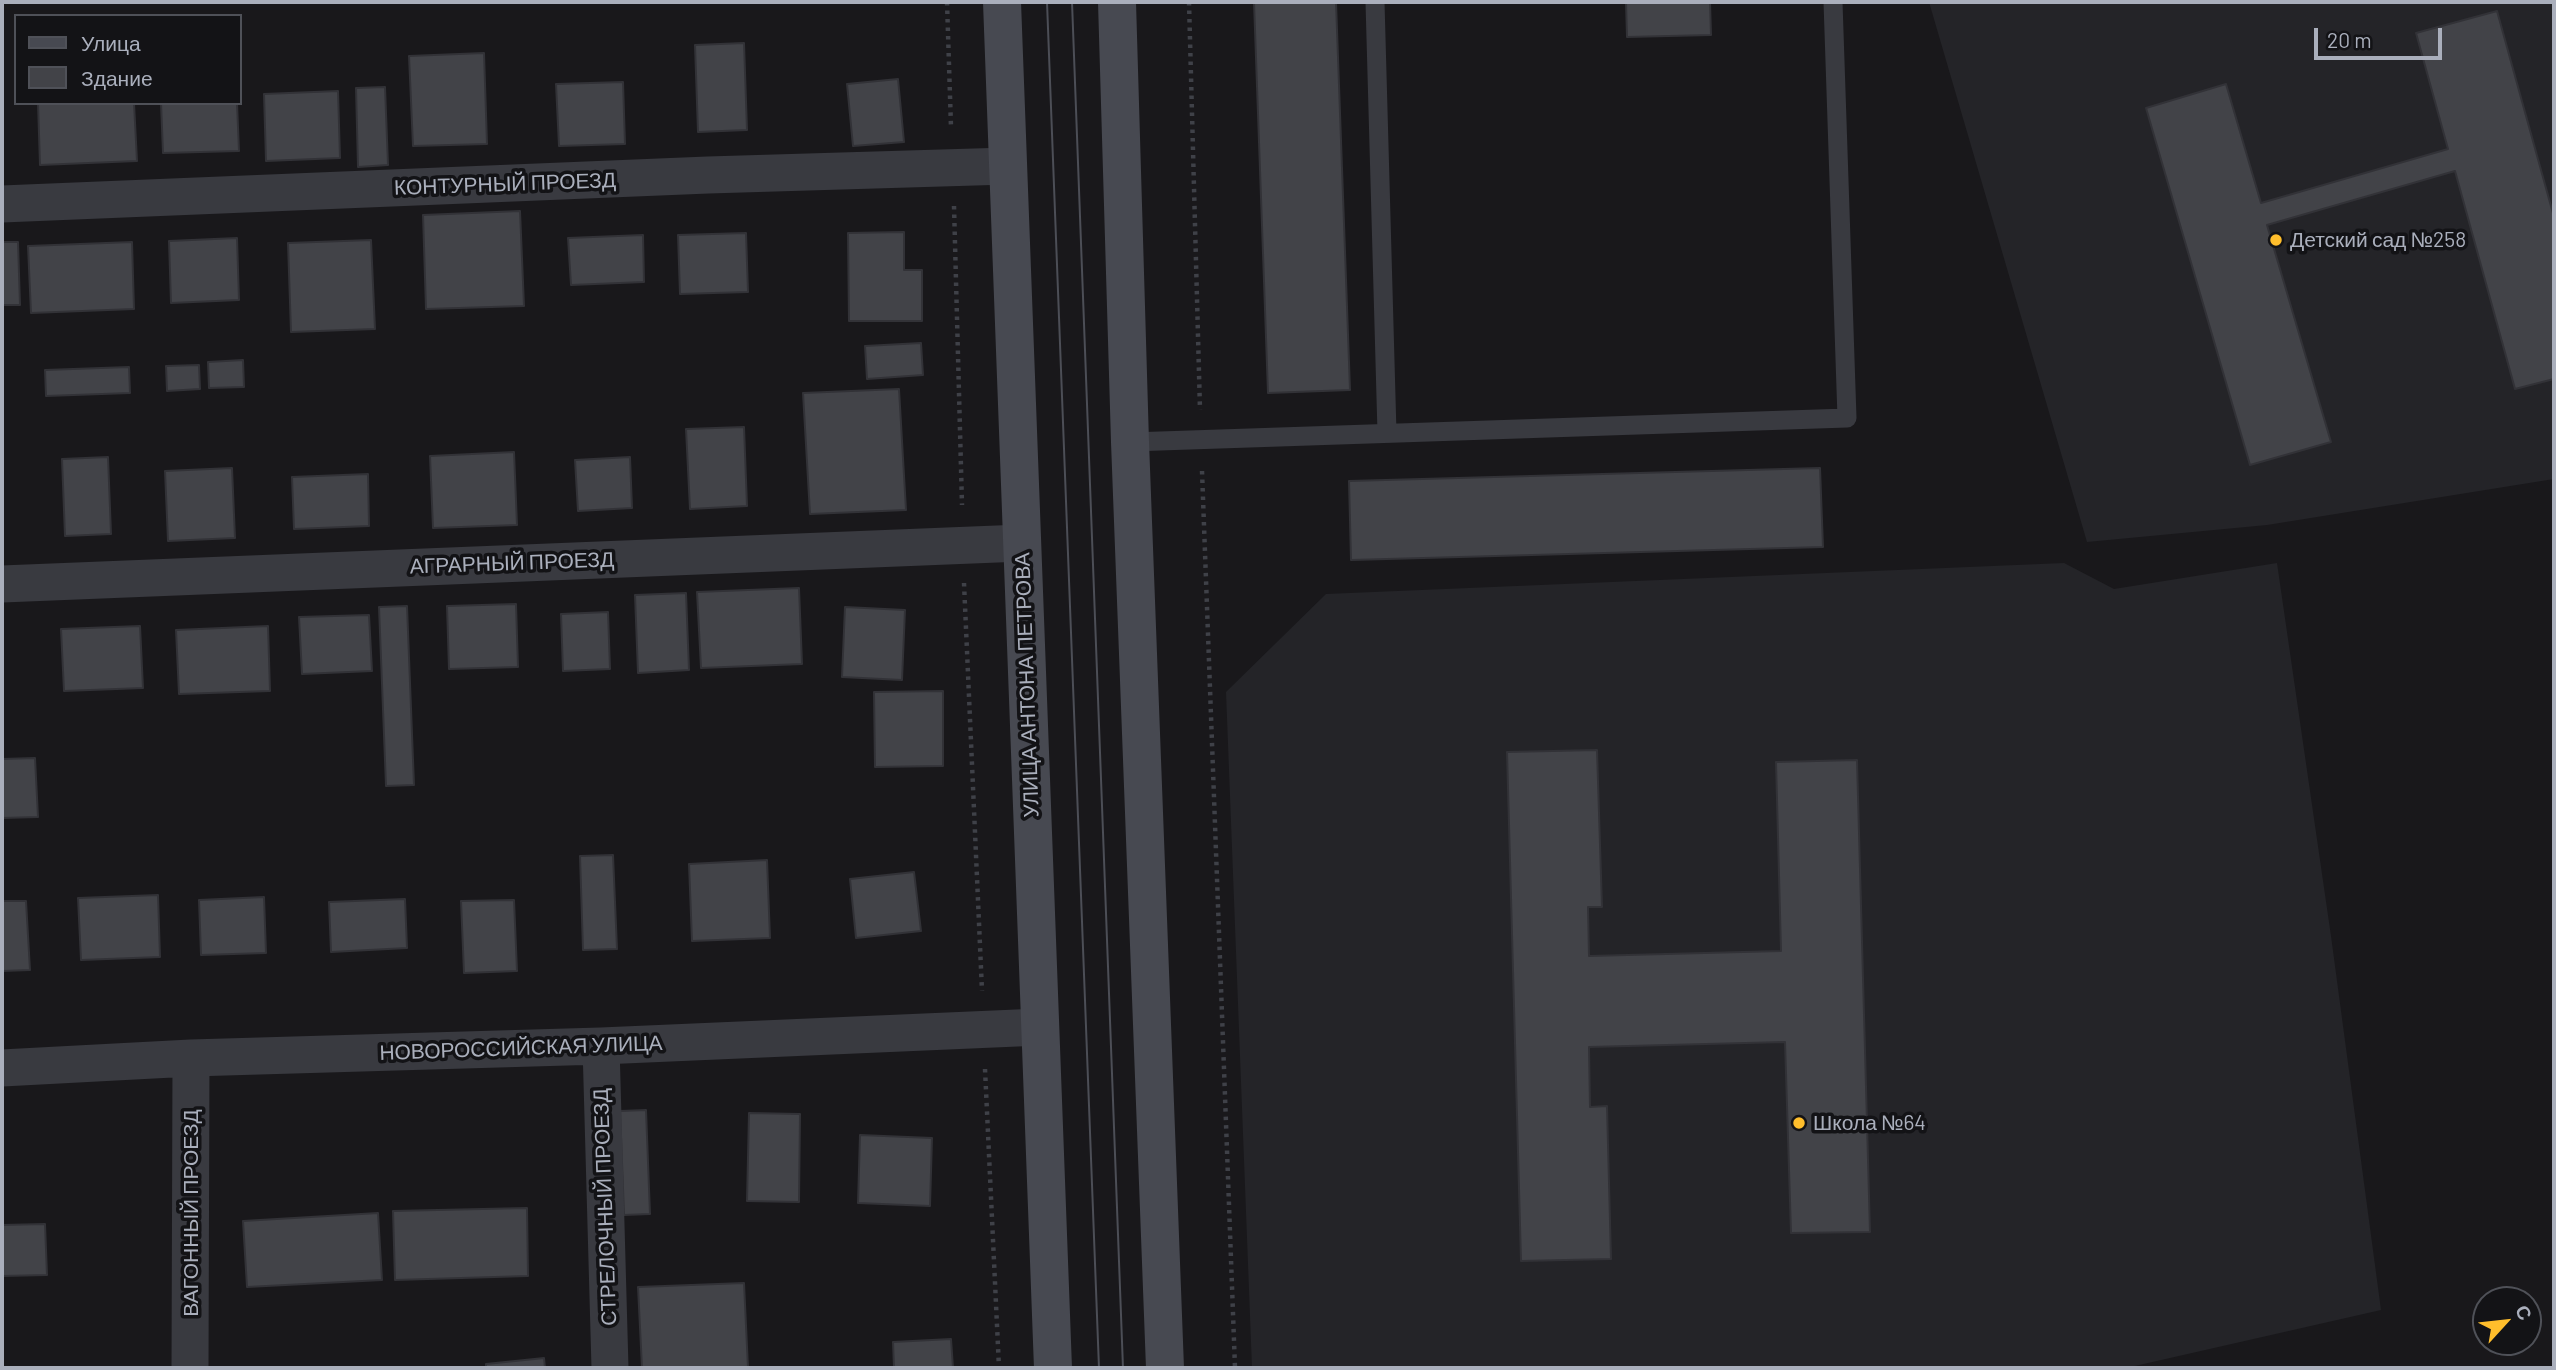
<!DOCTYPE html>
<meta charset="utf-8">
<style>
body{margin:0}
#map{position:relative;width:2556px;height:1370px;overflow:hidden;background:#19181b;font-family:Barlow,sans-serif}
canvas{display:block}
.frame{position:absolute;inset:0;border:4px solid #aaafbc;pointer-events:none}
.legend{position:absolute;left:14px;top:14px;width:228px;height:91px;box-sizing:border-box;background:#131316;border:2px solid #4f5158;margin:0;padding:9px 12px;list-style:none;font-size:21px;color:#aaafbc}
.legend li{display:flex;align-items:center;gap:14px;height:35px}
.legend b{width:35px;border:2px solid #4f5158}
.north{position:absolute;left:2472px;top:1286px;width:70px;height:70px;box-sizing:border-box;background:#131316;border:2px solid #4f5158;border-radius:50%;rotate:63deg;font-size:19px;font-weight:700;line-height:28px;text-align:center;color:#aaafbc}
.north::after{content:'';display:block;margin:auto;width:24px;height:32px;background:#ffbe2c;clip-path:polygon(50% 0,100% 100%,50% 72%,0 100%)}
.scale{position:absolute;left:2314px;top:28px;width:128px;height:32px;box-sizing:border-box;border:4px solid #aaafbc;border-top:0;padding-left:9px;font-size:21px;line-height:24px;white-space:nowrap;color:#aaafbc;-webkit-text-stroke:5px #131316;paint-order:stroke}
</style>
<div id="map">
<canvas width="2556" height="1370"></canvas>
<div class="frame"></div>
<ul class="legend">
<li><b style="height:9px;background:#474951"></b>Улица</li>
<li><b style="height:19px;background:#424348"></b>Здание</li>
</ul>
<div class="north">С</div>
<div class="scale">20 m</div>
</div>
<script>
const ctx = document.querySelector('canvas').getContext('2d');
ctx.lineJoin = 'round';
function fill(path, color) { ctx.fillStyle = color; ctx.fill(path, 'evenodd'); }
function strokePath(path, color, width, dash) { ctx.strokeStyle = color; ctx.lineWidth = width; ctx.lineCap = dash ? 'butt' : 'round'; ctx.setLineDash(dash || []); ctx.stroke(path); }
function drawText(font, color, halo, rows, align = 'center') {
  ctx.font = font + ' Barlow,sans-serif'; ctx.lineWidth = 7; ctx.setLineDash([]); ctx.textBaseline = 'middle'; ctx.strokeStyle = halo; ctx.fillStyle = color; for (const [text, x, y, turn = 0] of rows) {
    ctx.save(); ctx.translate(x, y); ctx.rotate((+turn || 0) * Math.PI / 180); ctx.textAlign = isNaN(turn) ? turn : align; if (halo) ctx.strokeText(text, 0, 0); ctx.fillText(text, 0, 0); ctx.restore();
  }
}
fill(new Path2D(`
 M1929,2H2554V479L2267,525L2087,542Z
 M2064,563L2114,589L2277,563L2331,936L2381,1310L2126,1368H1252L1226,692L1326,594Z`), '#242428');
const building = new Path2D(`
 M1254,2H1336L1350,390L1268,393Z
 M1626,2H1710L1711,35L1627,37Z
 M2497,11L2554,217V379L2515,389L2455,171L2267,225L2331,442L2250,465L2146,108L2226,84L2261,203L2448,149L2416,33Z
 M744,43L747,130L698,132L695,45Z
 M484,53L487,144L413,146L409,56Z
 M898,79L904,142L853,146L847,84Z
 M623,82L625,144L559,146L556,84Z
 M385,87L388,165L358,167L356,88Z
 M338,91L340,158L266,161L264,94Z
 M38,103H134L137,161L40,165Z
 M161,103H237L239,151L163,153Z
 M520,211L524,306L426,309L423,215Z
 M904,232V270H922V321H849L848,233Z
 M746,233L748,292L680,294L678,235Z
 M643,235L644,282L571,285L568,238Z
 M237,238L239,300L171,303L169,241Z
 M371,240L375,329L291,332L288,243Z
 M2,242H18L20,305H2Z
 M132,242L134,309L31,313L28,246Z
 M921,343L923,375L867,379L865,346Z
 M243,360L244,387L209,388L208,362Z
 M199,365L200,389L167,391L166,366Z
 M129,367L130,393L46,396L45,370Z
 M899,389L906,510L810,514L803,393Z
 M744,427L747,506L690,509L686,429Z
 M514,452L517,525L433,528L430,456Z
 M108,457L111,534L65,536L62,459Z
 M630,457L632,508L578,511L575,460Z
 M232,468L235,538L168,541L165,471Z
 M1820,468L1823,547L1351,560L1349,481Z
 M368,474L369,526L294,529L292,477Z
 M799,588L802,664L701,668L697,592Z
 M686,593L689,670L638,673L635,595Z
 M516,604L518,667L449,669L447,606Z
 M407,606L414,785L386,786L379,607Z
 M845,607L905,610L902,680L842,677Z
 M608,612L610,669L563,671L561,614Z
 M369,615L372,671L302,674L299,617Z
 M140,626L143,688L64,691L61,629Z
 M268,626L270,691L179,694L176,630Z
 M943,691V766L875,767L874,692Z
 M1597,750L1602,907H1588L1589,956L1781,951L1776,762L1857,760L1870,1232L1791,1233L1785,1042L1589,1047L1590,1107L1607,1106L1611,1259L1521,1261L1507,752Z
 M35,758L38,817L2,818V759Z
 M613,855L617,949L583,950L580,856Z
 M767,860L770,938L692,941L689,864Z
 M914,872L921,931L856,938L850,879Z
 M158,895L160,957L81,960L78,898Z
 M264,897L266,953L201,955L199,900Z
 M405,899L407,948L331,952L329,902Z
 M514,900L517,971L464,973L461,901Z
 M2,901H26L30,970L2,971Z
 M646,1110L650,1214L624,1215L620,1111Z
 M749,1113L800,1114L799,1202L747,1201Z
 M860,1135L932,1138L930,1206L858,1203Z
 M527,1208L528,1276L395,1280L393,1211Z
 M378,1213L382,1280L247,1287L243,1221Z
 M45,1224L47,1275L2,1276V1225Z
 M744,1283L748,1368H642L638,1287Z
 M951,1339L953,1368H894L893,1342Z
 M544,1358L545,1368H486V1364Z`);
fill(building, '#424348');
strokePath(building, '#323237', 2);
strokePath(new Path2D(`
 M947,2L951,127
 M1189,2L1200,410
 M954,206L962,505
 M1202,471L1235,1368
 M964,583L982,991
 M985,1069L999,1368`), '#3f4148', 4.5, [3.5, 5]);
strokePath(new Path2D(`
 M1375,2L1387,433
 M1130,442L1847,418L1833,2`), '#393a40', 19);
strokePath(new Path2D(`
 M2,204L708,175L1008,166
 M2,584L1022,543
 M601,1046L610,1368
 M2,1068L191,1058L601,1046L1040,1027
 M190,1368L191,1058`), '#393a40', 37);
strokePath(new Path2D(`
 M1002,2L1053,1368
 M1117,2L1130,442L1165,1368`), '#474951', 38);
strokePath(new Path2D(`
 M1047,2L1099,1368
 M1072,2L1123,1368`), '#4c4e56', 2);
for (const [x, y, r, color] of [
 [2276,240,7,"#ffbe2c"],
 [1799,1123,7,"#ffbe2c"]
]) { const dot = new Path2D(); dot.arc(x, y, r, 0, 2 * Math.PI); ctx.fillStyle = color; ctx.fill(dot); strokePath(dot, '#131316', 2.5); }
drawText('21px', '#aaafbc', '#131316', [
 ["КОНТУРНЫЙ ПРОЕЗД",505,184,-2],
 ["АГРАРНЫЙ ПРОЕЗД",512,563,-2],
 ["УЛИЦА АНТОНА ПЕТРОВА",1027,685,-92],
 ["НОВОРОССИЙСКАЯ УЛИЦА",521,1048,-2],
 ["СТРЕЛОЧНЫЙ ПРОЕЗД",605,1207,-92],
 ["ВАГОННЫЙ ПРОЕЗД",191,1213,-90]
]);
drawText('21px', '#aaafbc', '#131316', [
 ["Детский сад №258",2290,240],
 ["Школа №64",1813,1123]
], 'left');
</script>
